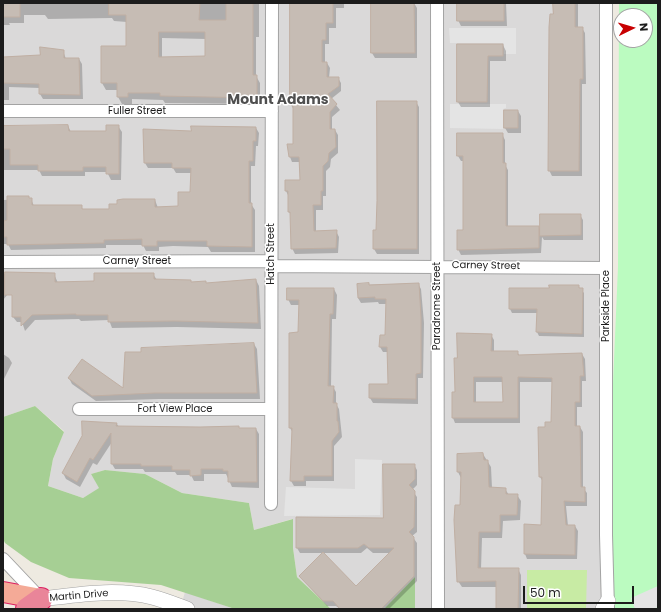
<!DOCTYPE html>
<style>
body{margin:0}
#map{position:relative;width:661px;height:612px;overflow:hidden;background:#eeeae1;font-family:Poppins,sans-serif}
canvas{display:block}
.frame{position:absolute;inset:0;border:4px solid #1c1c1c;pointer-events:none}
.north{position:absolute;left:613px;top:8px;width:40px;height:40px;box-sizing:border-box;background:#fff;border:1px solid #a4a4a4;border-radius:50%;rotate:85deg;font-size:11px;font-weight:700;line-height:16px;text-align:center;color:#1c1c1c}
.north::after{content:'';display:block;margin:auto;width:14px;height:18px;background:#c80002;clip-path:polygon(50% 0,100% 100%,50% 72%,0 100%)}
.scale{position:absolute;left:523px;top:586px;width:111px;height:18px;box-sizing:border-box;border:2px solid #1c1c1c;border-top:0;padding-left:5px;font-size:12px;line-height:14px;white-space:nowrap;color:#1c1c1c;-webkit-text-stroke:3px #fff;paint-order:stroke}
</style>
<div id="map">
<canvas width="661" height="612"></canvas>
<div class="frame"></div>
<div class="north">N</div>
<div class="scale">50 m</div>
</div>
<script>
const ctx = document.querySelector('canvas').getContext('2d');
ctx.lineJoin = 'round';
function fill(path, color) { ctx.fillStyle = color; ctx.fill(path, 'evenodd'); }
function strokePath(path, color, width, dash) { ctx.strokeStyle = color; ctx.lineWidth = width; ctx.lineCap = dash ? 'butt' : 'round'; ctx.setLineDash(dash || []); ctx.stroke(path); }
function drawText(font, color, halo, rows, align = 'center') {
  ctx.font = font + ' Poppins,sans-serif'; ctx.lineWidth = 3; ctx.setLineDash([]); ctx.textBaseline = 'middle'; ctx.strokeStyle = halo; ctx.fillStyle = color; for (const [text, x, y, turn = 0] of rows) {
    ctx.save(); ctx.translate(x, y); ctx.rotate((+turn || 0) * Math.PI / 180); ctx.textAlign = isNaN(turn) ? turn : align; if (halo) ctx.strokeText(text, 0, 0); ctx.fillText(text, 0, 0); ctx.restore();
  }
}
fill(new Path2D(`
 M3,3H606L608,609H415V577L384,609H331L297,577L293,548L292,519L254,530L249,503L182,493L145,474L105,470L91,474L100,488L83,498L48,486L53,459L64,431L35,406L3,417Z
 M185,592L235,609H180Z`), '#dad9d9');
fill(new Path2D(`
 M527,570H587L586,609H527Z`), '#c8eba4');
fill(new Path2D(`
 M35,406L64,432L53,459L48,486L83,498L99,488L91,474L105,470L145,474L182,493L249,503L254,530L293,519V548L297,577L331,609H235L161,585L69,578L31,562L5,543L3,539V417Z
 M415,577V609H384Z`), '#a6cf94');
fill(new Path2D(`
 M619,3H658V609H608L606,546L618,267ZM621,16H645V40H621Z`), '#bbfbc0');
fill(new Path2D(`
 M449,28H516V54H504V43H450Z
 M450,104H506V108L503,109V129L450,128Z
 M355,459L382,460L380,515L284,516L286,487L355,489Z
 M658,586V607L653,609H635L631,598Z`), '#e4e4e4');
fill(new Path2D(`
 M3,3H259V37H256V76L260,83V104L165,103L163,100L132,99V104H122L118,97V90H106L102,83V47H127V22L114,21L112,18L48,19L45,15H24V23H9L10,25H3ZM162,38L206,39V57L162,58Z
 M291,3H344V8H336V28H329V44H325V63H327L330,68L329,78H338L341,83V91L331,99L340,110L332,117V130H335L338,135V153L331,159L330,167L326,171V196H323V210H316V232L336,231L339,237L338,253L295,254L292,248L291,215L289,212V197L286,191L301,181L300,162H292L290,157L294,145V110L291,105Z
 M372,3H414L417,8V58H375L372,53Z
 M458,3H506L507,26H461L458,20Z
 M554,3H578V28H582L585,33L586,84H582V176H552L549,170Z
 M458,45H503L506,51V61H490V107H461L458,102Z
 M63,51L66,59H79L82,64L83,99H43L40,94V88L9,87V100H3V57L41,56Z
 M416,102L419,107V254H377L374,249V231H377Z
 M518,111L521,116V133H508L505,128Z
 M3,124L7,127L68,126L71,132H107L118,126L122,132L121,180H111L107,172H85V176H42L39,170H3Z
 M256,128L259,133L258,146H256L255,166H251V204L255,210V252H211L208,247L173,246L159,247V251H146L143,245H106V248L11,250L8,244H3V200L31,199L34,206H81L83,210H110L155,200L158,208L179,207L191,193L192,173H176L173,168H148L145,163L192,132Z
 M502,134L505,140V165L508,170V227H539L541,231L580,215L583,220V240H544L542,237L541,253L461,255L458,249L464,231V161H461L458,156Z
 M3,274H54L58,283L95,282L153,274L157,280L206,284L256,280L259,286L261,329L177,327L112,328L109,320L81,321L79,319L35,320L25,331L22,322H17L13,317V288L3,300Z
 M418,284L421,289L424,323L423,378H418V404L373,403L370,398V385H389L388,352H383L380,347L386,336V304H379L378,302L361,303L358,298V285Z
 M578,286L584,293V337L539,336L537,332L538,313H512L510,309V289H550Z
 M334,289L337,295L336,319H332L331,387H333L336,392V404L339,409L342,437L334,446V481H306V486H294L291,481L293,433L290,428V334L299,333V305H291L288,299Z
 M491,335L494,340V352H517L520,356L582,354L585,359L586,381H582V407H577V427H580L583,432V488L587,493V506H566L568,526H575L578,531L577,559H527L525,554V525L542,526L543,482L540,477L539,428H546L552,423L553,382H520V423H455L453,418L456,393ZM476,382H503L504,403H476Z
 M254,344L257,349L260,399H159L96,401L72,384L69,378L123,390Z
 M3,354L9,358L12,363L3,381Z
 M83,422L117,424L119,427L256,429L259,434V488L232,487L226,474H204V481H194L191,475H177L175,472H145L143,469H115L112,464V442L97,465L93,463L80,487L66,479L63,473L83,436Z
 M483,454L491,467L492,488L505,489L509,495H517L521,501L520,520L503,521L502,538H482L481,569H518L521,575V609H497V587H462L458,581L461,478L458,472Z
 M414,465L417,470V485L412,490L417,497V532L412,536L417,543V581L389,609H340L336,606H327L300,576L356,587L390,553H373L367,548L361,553H300L297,548V518L384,519Z`), '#0003');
const building = new Path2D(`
 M3,3H20V17H3Z
 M109,3H200L199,20H226V3H253V75H257V98L160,96V93H128V97H117V83H101V46H126V15H109ZM159,32H205V56L159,57Z
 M290,3H333V23H326V40H322V62H327V77H339V86L328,94L337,104L330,112V129H335L336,147L329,153L328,161L323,166V191H321V205H313L314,231L337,230L336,248L291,249L290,212H288V191H285V180H300L299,157H289L287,144H293V105H290Z
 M371,3H414L415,53H371Z
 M457,3H504V21H457Z
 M553,3H575V27H583V79H580L579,171H548L549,27L550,14H553Z
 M457,44H503V56H488L487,102H457Z
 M40,47L64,50V58H79L80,95L39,94V84L3,83V57L40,55Z
 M377,101H417V249H373V230H376L377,201Z
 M504,110H518V128H504Z
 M68,125L69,131H106V125H119V174H106V167H83V171H38V165H10V149H3V126Z
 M191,126L256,127V141H253V161H249V203H252V247L207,246V241H157V246H142V239L104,240V243L7,245V237H4V221L7,220V196H29V198H32V205H82V209H109V204H117V200L123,199H155V207L178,206V192H190L191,168H172V163H144L143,129L191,131Z
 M457,133H503V163H506V226H539V248L457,250V230H463V156H457Z
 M540,214H581V235L540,236Z
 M5,272L55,273V282L94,281V273H154V279L191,280V282L206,281V283L256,279L258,323L174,321L108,322V315H76V314L32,315L21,326V317H12V295H5Z
 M369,283V285L419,283L421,317V373L416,374V399L369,398V384H388L387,347H379L380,335H385L386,299H375V297L358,298L357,284Z
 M549,285H579V288H583L582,334L536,332L537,309H509V288H549Z
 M287,288H334L333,314H330L328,386H334L333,403H337V421H338L339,432L332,441V476H304V481H290L292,428H289V333L298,332L299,300H287Z
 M457,333L492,334L491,351H518V355L582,353L584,376H580V402H575V426H580L581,487H585V502L564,501L566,525H575V555L524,554V524L541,525L542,477H539L538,427H545V422H551L552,378L518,377V418H452V392H455L454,358H457ZM474,377H502L503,402H474Z
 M254,343L257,393H155L92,396L68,378L82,359L123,388L125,352H141V348Z
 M82,421L117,423L116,426L200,427L239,426V428H256L257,482H228V471H223V469H201V475L190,476V470H172V466H141V464H111V433L93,460L90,458L77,482L62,473L82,436Z
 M483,453L484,460H488L489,487L506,488V494H518L517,515H500V532H479L478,568H519L518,609H496V581L457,582L454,520L455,505H460L461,472H457V454Z
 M383,464H415V479L409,485L415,491L414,527L409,532L414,537V576L381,609H340L333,601H323L299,576L323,552L356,586L394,548H369L364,544L358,548H296V517L383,518Z`);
fill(building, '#c6bcb4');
strokePath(building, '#c0afa3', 1);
const minor = new Path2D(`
 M437,3L438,609
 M606,3V535L608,609
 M3,111H272
 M3,262L271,261
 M271,266L606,268
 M79,409H271
 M271,504L272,3
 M3,559L39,597`);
const tertiary = new Path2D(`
 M41,599C77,595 115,588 152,597C164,600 176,605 187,609
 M603,609L608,601`);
const trunk = new Path2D(`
 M3,592L41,599`);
const motorway = new Path2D(`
 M27,609L41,599`);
strokePath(minor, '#a3a3a3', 14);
strokePath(tertiary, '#a3a3a3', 16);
strokePath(trunk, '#dc1e61', 22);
strokePath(motorway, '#dc1e61', 24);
strokePath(minor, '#fff', 12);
strokePath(tertiary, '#fff', 15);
strokePath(trunk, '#f4aa97', 20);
strokePath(motorway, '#e98599', 22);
drawText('10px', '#1c1c1c', '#fff', [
 ["Fuller Street",137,111],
 ["Hatch Street",271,254,-90],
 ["Carney Street",137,261],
 ["Carney Street",486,266,1],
 ["Paradrome Street",437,306,-90],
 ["Parkside Place",606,306,-90],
 ["Fort View Place",175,409],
 ["Martin Drive",79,596,-5]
]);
drawText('bold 14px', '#4f4f4f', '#fff', [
 ["Mount Adams",278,100]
]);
</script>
